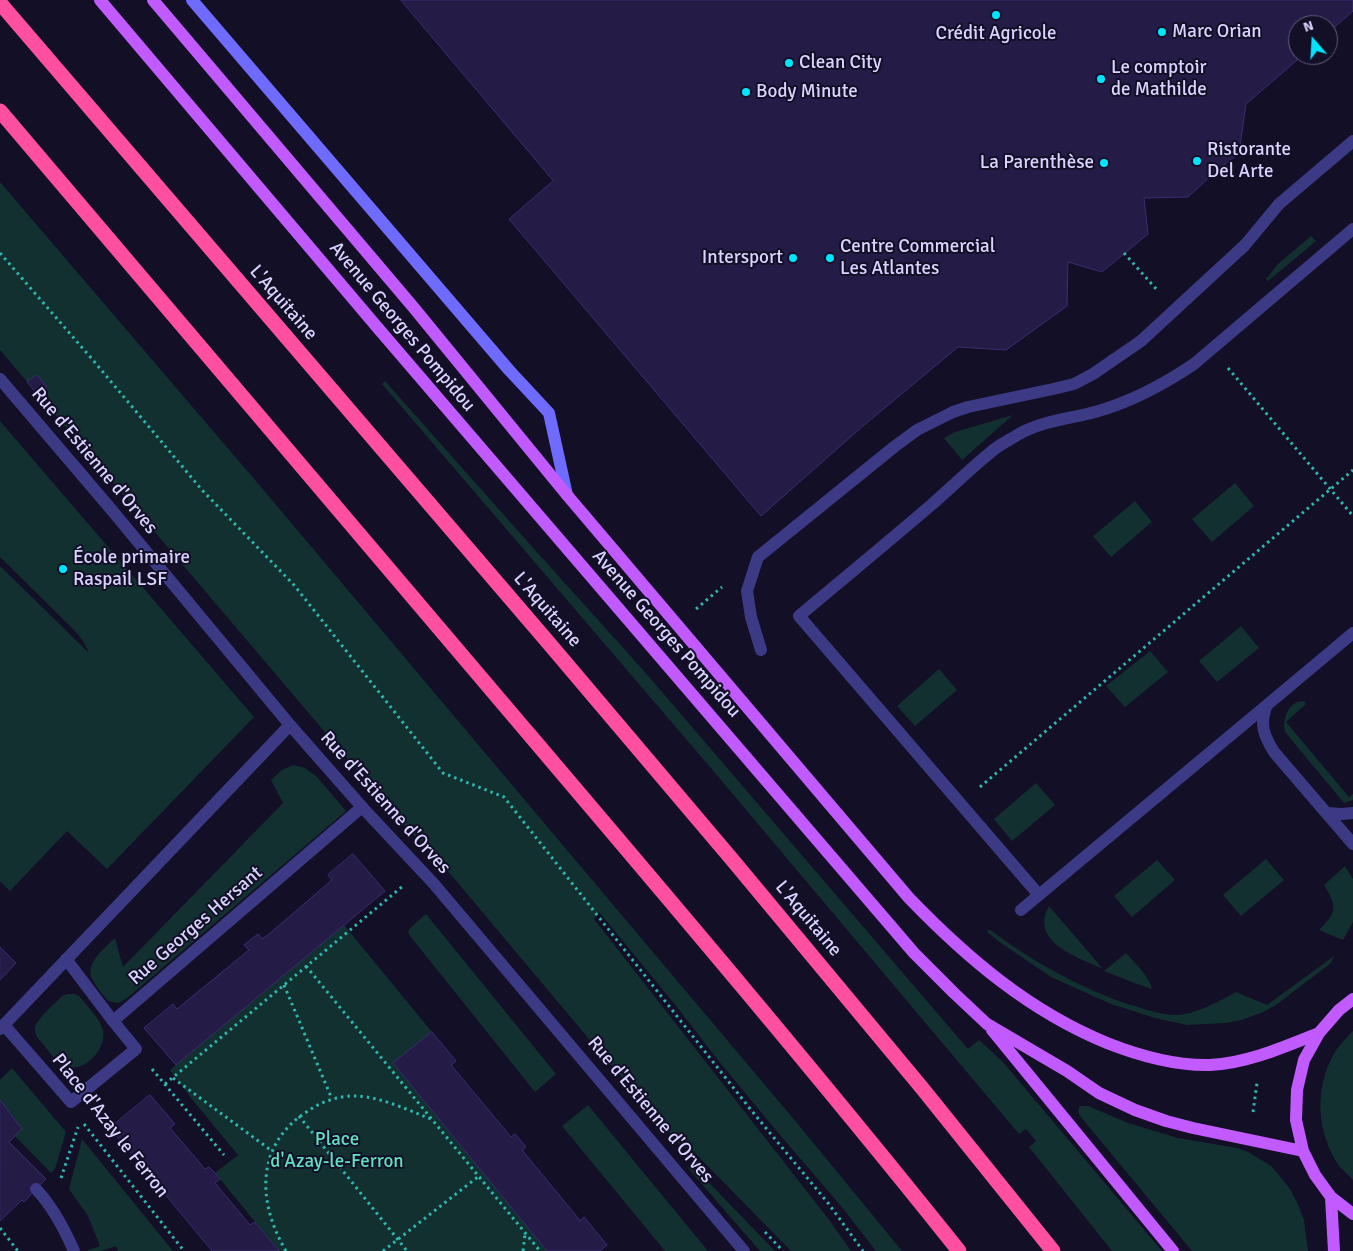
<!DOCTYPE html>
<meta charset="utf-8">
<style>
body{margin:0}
#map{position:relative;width:1353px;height:1251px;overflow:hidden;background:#130f26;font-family:Signika,sans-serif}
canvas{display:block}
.north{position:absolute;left:1288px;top:15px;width:50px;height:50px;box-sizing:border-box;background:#130f26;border:1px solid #625e7d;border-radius:50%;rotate:341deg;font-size:14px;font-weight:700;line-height:20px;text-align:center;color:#d9d4ff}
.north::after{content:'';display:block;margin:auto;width:18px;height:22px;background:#00e5ff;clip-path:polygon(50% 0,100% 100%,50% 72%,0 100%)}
</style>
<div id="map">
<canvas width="1353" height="1251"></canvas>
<div class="north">N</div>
</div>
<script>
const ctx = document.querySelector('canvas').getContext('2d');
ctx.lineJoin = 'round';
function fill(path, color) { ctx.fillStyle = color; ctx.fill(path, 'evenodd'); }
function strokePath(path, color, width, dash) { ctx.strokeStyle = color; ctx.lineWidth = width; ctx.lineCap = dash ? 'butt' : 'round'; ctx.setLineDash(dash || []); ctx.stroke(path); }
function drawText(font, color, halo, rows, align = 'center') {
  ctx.font = font + ' Signika,sans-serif'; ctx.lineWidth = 4; ctx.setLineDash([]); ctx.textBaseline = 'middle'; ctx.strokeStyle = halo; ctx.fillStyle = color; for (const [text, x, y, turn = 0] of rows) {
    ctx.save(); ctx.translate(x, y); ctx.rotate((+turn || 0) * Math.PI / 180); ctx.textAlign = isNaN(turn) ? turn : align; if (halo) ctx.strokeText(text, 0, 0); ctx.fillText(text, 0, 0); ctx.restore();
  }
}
fill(new Path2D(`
 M0,182L261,487L797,1123L902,1251H876L841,1206L780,1135L717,1059L677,1007L599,912L594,919L830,1221L851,1251H791L690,1148H682L662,1123L604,1057L453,877L404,825L0,350Z
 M1311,236L1316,241L1268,281L1266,279L1278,264Z
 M385,381L527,541L644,671L968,1049L979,1040L1003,1062L1162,1251H1112L1029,1147L1036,1141L1026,1129L1019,1134L710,767L382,384Z
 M1013,415L962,460L944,438L955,432Z
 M0,421L254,717L107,869L67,831L10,891L0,881V566L89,653L83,641L74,630L0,557Z
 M1235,483L1254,506L1212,542L1192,519Z
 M1135,501L1152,522L1111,557L1093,536Z
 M1241,626L1259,648L1217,682L1199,661Z
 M1150,651L1168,672L1125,707L1106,686Z
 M939,669L957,690L915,726L897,706Z
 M1304,701L1306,704L1286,722L1349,797L1353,794V800L1344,803L1285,732C1282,719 1288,701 1304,701Z
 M293,765L305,768L317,777L346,811L126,999L119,1003L108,1001C103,995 97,988 93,981C83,964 104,949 115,938L123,967L283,803L271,780L282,770Z
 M1036,783L1055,805L1012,841L994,819Z
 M1266,859L1284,880L1241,916L1223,895Z
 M1157,860L1175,880L1132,917L1114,896Z
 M1345,866L1353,879V922L1343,940L1319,930C1337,913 1337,906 1324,885Z
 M1049,906L1103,969C1077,957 1029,942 1049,906Z
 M426,914L556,1074L535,1092L410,936L408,932L410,928Z
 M344,925L432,1032L394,1064L547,1251H279L215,1173L238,1155L191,1098L170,1070Z
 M989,929C1032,961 1079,988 1131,1005C1145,1009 1161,1015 1176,1015C1191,1016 1223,1000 1236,992L1267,1005L1334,956L1331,963L1276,1005L1263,1012L1242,1020L1225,1023L1187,1025L1155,1018L1111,1004L1051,977L1001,943L987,932Z
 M1126,953C1134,962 1150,977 1152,989L1134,983L1104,971Z
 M67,994H75L79,996C87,1006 99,1017 103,1030C107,1048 86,1071 69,1067C57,1064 50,1053 43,1044C39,1039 34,1035 35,1028C37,1018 55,1004 62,996Z
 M1353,1031V1180C1349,1175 1343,1171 1339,1166C1316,1132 1314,1087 1335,1052C1340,1044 1347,1037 1353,1031Z
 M12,1068L66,1132L55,1169L51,1173L15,1136L0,1100V1080Z
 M588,1105L708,1251H665L562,1126Z
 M1080,1106H1088L1128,1123L1178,1138L1237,1148L1248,1152L1258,1158L1271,1166L1279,1175L1290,1189L1297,1202L1304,1220L1308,1251H1192L1080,1116L1078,1111Z
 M82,1139L173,1251H118L116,1246L101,1251H88V1250L100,1246L88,1216L69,1189Z
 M693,1166L775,1251H760L687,1167Z`), '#12302f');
const building = new Path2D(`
 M401,0H1353V11L1328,33V25H1298V55H1303L1246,104L1239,153L1215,172L1188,197L1144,198L1148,234L1102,272L1068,262L1067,306L1006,350L958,347L863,426L761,516L509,219L553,181Z
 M37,375L47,387L38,395L27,382Z
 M353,854L385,891L176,1065L144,1028L173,1004L177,1009L249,950L244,945L258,934L262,939L269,934L332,880L328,875Z
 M0,947L16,963L0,980Z
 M432,1032L456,1061L451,1065L511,1137L515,1134L526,1147L522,1150L578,1218L580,1221L584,1217L607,1245L600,1251H547L393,1063Z
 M150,1095L175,1124L170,1128L205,1169L209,1167L215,1173L220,1179L215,1183L250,1225L255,1222L279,1251H212L110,1128Z
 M0,1100L22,1129L9,1142L46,1179L24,1202L22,1200L0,1221Z`);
fill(building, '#241b47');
strokePath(building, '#3b2d73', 1);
strokePath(new Path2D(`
 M0,253L92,359L202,490L294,585L443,773L504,797L751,1110L828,1203L863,1251
 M1124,253L1158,291
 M1228,368L1353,516
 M696,609L722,587
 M980,787L1353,470
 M306,966L540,1251
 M284,985L332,1099
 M152,1069L224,1155
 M173,1078L272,1151
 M165,1084L403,886
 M1253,1112L1257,1083
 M299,1116L407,1251
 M84,1124L184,1251
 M61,1178L78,1127
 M0,1228L18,1251
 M765,1232L783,1251
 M286,1251C257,1202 255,1144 308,1111C322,1101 341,1095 358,1096C383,1098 408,1110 431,1119
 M383,1251L479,1176
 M523,1251L525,1234`), '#2fb8b0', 3, [2.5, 4]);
strokePath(new Path2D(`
 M1353,633L1267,705C1259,724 1264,736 1274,752L1353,844
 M1327,813L1342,814L1353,813
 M1039,895L799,616C843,579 887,543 930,506C952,487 973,466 996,448C1003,443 1011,439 1019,434C1042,421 1069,419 1095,412C1131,402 1163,385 1194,364L1353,229
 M1021,910L1267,705
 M113,1021L362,807
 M36,1189C53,1207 64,1228 74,1251`), '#3d3a85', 12);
strokePath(new Path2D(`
 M0,379L110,508L290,725L362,807L434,884L744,1251
 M761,650L751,617L747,591L758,557L894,447L917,430L953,412L968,407L1053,389L1074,384L1093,374L1141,341L1245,245L1279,204L1353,141
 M4,1025L71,1102L136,1049L113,1021L66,959
 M0,1029L290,725`), '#3d3a85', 12);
strokePath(new Path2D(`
 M192,0L509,370L549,413L567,495`), '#6f6bff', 12);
strokePath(new Path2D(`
 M100,0L377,327L914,953L954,993L987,1024L1067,1071L1099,1093L1135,1110L1166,1121L1193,1128L1303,1151
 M153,0L414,308L567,495L909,898C967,958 1029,1011 1107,1043C1140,1056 1174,1066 1210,1065C1248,1063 1284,1047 1319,1033
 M1353,999L1339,1010L1319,1033L1304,1060L1297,1090L1296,1120L1303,1151L1315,1175L1331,1197L1353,1214
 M992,1030L1173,1251
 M1331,1197L1334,1251`), '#c25bff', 12);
strokePath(new Path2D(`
 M0,3L547,641L735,863L922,1088L1053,1251
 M0,111C165,305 330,499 494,693C651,878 808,1062 959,1251`), '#ff4fa3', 15);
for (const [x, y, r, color] of [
 [996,15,5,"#00e5ff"],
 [1162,32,5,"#00e5ff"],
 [789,63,5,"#00e5ff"],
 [1101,79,5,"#00e5ff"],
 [746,92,5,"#00e5ff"],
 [1197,161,5,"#00e5ff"],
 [1104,163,5,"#00e5ff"],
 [793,258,5,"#00e5ff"],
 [830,258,5,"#00e5ff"],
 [63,569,5,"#00e5ff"]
]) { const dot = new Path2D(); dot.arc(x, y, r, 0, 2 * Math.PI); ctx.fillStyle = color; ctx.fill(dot); strokePath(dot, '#130f26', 2); }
drawText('19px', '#d9d4ff', '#130f26', [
 ["Marc Orian",1172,32],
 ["Crédit Agricole",996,34,"center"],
 ["Clean City",799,63],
 ["Le comptoir",1111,68],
 ["de Mathilde",1111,90],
 ["Body Minute",756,92],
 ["Ristorante",1207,150],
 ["Del Arte",1207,172],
 ["La Parenthèse",1094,163,"right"],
 ["Centre Commercial",840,247],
 ["Les Atlantes",840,269],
 ["Intersport",783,258,"right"],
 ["École primaire",73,558],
 ["Raspail LSF",73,580]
], 'left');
drawText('19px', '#d9d4ff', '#130f26', [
 ["L'Aquitaine",283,303,49],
 ["Avenue Georges Pompidou",402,327,50],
 ["Rue d'Estienne d'Orves",94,461,50],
 ["L'Aquitaine",547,610,49],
 ["Avenue Georges Pompidou",666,634,49],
 ["Rue d'Estienne d'Orves",385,803,48],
 ["L'Aquitaine",808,919,50],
 ["Rue Georges Hersant",196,926,-41],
 ["Rue d'Estienne d'Orves",650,1110,50],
 ["Place d'Azay le Ferron",110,1126,52]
]);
drawText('19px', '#5fe0c0', '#130f26', [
 ["Place",337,1140],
 ["d'Azay-le-Ferron",337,1162]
]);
</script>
